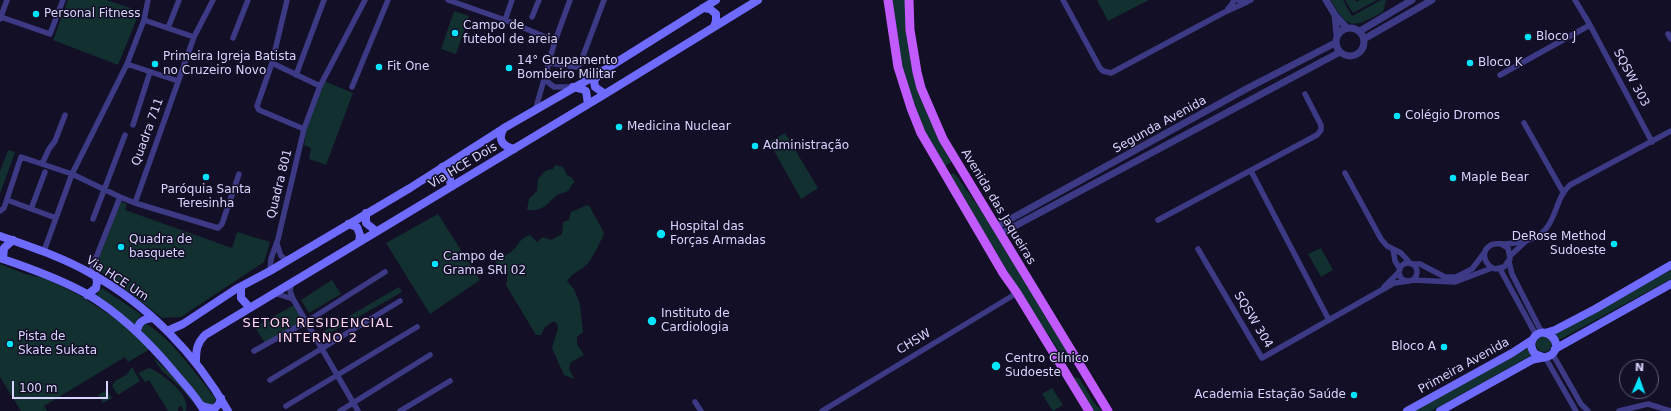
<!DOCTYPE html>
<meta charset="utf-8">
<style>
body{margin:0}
#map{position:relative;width:1671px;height:411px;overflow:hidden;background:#130f26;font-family:"DejaVu Sans",sans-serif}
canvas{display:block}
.north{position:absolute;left:1619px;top:359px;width:40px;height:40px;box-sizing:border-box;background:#130f26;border:1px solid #625e7d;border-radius:50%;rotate:2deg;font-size:11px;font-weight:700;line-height:16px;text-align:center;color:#d9d4ff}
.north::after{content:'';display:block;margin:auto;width:14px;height:18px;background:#00e5ff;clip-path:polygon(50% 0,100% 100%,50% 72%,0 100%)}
.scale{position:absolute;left:12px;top:381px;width:96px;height:18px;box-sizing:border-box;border:2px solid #d9d4ff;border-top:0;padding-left:5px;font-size:12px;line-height:14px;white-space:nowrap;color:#d9d4ff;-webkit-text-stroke:3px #130f26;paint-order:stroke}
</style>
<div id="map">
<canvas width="1671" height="411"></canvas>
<div class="north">N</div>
<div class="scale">100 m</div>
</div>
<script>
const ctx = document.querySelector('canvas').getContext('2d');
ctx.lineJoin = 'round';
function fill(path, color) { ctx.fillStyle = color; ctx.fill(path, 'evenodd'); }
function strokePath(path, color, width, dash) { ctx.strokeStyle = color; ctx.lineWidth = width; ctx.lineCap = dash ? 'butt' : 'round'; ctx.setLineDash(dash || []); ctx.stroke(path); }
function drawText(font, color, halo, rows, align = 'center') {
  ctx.font = font + ' "DejaVu Sans",sans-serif'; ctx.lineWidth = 3; ctx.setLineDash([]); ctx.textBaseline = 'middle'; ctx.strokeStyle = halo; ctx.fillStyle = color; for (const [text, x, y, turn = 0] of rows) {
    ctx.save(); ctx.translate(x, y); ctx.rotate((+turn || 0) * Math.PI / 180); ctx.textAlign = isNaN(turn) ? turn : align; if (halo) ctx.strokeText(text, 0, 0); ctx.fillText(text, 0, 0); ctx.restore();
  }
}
fill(new Path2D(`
 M68,0H106L140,11L118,65L53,40Z
 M891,0H906L922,101L934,128L952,162L948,164L945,167L922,126L904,78Z
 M1097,0H1149L1108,21Z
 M1331,0H1343L1352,16L1381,0H1386L1383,12C1353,28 1348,31 1331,0Z
 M1345,0H1355L1356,2L1360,0H1377L1353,13Z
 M454,11L469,16L456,54L441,49Z
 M324,81L353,93L326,165L309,159L311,148L304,145L307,127Z
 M785,133L818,188L801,199L769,142Z
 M8,150L15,152L0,194V171Z
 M556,165L563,167L567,175L571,177L575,182C571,185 571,187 569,190C566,193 560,193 557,195C547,204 543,212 527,210L529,199L537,191L538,179L544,172L550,169L552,170Z
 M953,173L956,175L986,217L1069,355L1067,359L1063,358L1048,334L1038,322L950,175Z
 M119,201L127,204L125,210L232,248L237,232L270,242L264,262L181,317L162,318L108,276L95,269Z
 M587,205L590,207L604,233C604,235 592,259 589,262C584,269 573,272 567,281L574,289L580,304L583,332L577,337V344L584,355L571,362L569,368L574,379L564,375L552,348L558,328L557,324L554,321L545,327L541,335H536L506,285L508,273L506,270L494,261C499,257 506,256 511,252C520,245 518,239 530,235L537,242L543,237L551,240L562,234L563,222L569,220L571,212Z
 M438,214L480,280L430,314L386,243Z
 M1321,248L1333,270L1321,277L1308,254Z
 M0,264L25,274L44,278L79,295L115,318L150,349L128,362L125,357L44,406L47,411H21L0,377Z
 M1671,270V279L1559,340L1555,333Z
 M332,280L341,294L309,313L301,300Z
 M399,287L402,292L325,336L322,332Z
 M102,288L142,315L138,318C173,339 191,368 216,399L213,404L208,406L203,402L144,333L95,296Z
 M294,305L303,321L265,343L255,327Z
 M1536 344a8 8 0 1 1 16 0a8 8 0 1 1-16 0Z
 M1530,347L1534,354L1431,411H1413Z
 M153,357L180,383L193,400L192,401L178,385L161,370Z
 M132,367L140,381L118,395L112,386L115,381L126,375Z
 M149,368C157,370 180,388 183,396C186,400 187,406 186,411H183L182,407L181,406L178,408V411H168L149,380L145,382L138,373Z
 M1076,377L1080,379L1094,403L1102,411H1091L1074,378Z
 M1052,388L1063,405L1053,411L1042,394Z
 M107,390L112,398L103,403L98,395Z`), '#12302f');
strokePath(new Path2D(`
 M287,0L272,63L257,106L259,110L304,129
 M448,0L505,20L555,41
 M1063,0L1100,68L1103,71L1111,73L1223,13L1247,2
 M1238,0L1244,3L1251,0
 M1575,0L1590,25L1652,142
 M1228,9L1232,4L1234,0
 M1,17L50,34L63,0
 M532,17L539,0
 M0,19L7,0
 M144,20L194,37
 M505,20L512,0
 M168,28L179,0
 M1668,34L1671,39
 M233,38L248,0
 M272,63L320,86
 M549,63L576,67L580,64L604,0
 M127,64L178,81
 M296,75L324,0
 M1500,75L1590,25
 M544,79L554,87H573
 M352,87L388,0
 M535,111L555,41L570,0
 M1524,123L1563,192
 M133,125L150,72
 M42,164L49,149L55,141L65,115
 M1251,171L1329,320
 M1345,173L1381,239L1387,246L1401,253L1411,264H1420L1445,277H1456L1472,269L1485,252
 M7,200L56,218
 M135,203L218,228L222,224L239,174
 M31,209L45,172
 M0,211L4,208L21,157L72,174L120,197
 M93,219L125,135
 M1158,220L1317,135L1321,130V125L1305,94
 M277,244L281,256L288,261
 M1501,244L1508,248L1510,259L1504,267L1495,269C1484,265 1480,251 1491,245C1495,243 1499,244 1504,244C1518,243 1534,241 1544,231C1557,218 1556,197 1570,185L1671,131
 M1198,249L1262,358L1394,283L1409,281
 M1393,249L1395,261L1400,269
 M44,251L72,174L127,64L144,20L148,0
 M1510,256L1526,241
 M1509,262L1512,274L1542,333
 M1399 272a9 9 0 1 1 18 0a9 9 0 1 1-18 0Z
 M1500,269L1536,335
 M270,271L271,259L278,239L304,129L320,86L365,0
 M90,273L120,197L135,203L194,37L213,0
 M1412,280L1455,282L1492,268
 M292,282L290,291L293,299L358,411
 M1384,287L1399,272
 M274,293L293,299
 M254,351L306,322L385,272
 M1552,353L1581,404L1588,411
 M1545,357L1576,411
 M270,380L400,301
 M695,402L701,411
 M286,406L417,327
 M340,411L430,355
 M400,411L450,381
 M822,411L1017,293
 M1619,411L1648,404L1671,411`), '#3d3a85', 5.5);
strokePath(new Path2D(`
 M1326,0L1335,15L1347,28
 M1335,15L1337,35
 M1336 42a14 14 0 1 1 28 0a14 14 0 1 1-28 0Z
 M1360,31L1412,0
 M1364,39L1432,0
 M996,227L1246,89L1335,43
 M1000,234L1340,52`), '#3d3a85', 7);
strokePath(new Path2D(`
 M703,8L710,9L716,14V21L714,27
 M598,75L594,81L595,87L605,94
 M573,87L582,89L586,91L588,104
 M504,128C497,139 502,146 514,149
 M442,167L449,173L451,187
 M366,213V223L376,231
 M348,224L357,227L360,235L359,242
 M0,236C31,247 62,257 90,273C147,304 196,354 228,411
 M0,258C30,268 60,279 87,294C121,314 150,343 175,373C185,385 197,397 204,411
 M3,259L4,248L13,240
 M241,287V298L250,308
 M87,295L96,288L97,282L96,276
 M167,331L183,324L236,289L270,271L410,188L504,128L598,74L716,0
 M137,332C138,322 143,319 153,318
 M1545,333L1555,330L1595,309L1671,265
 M1555,349L1671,284
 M196,361C196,350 197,343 205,335L605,94L758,0
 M201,405L205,407L214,409L219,404L221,398
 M1407,411L1512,353L1532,340
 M1440,411L1532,360C1538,358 1546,358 1551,355C1567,343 1542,322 1533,339C1530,344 1531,349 1535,354L1543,357`), '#6f6bff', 8);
strokePath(new Path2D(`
 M888,0L898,67L911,108L921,133L1003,273L1017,293L1089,411
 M909,0L910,30L917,72L921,88L943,139L1108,411`), '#c25bff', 9);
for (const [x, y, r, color] of [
 [36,14,4,"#00e5ff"],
 [455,33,4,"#00e5ff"],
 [1528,37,4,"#00e5ff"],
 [1470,63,4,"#00e5ff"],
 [155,64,4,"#00e5ff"],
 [379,67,4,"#00e5ff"],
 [509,68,4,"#00e5ff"],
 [1397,116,4,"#00e5ff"],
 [619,127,4,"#00e5ff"],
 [755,146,4,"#00e5ff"],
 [206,177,4,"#00e5ff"],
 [1453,178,4,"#00e5ff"],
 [661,234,5,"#00e5ff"],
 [1614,244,4,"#00e5ff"],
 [121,247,4,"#00e5ff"],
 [435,264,4,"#00e5ff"],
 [652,321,5,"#00e5ff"],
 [10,344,4,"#00e5ff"],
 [1444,347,4,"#00e5ff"],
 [996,366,5,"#00e5ff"],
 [1354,395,4,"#00e5ff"]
]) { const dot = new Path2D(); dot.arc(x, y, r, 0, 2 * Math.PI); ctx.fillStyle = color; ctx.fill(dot); strokePath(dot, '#130f26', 1.5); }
drawText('12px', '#d9d4ff', '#130f26', [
 ["Personal Fitness",44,14],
 ["Campo de",463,26],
 ["futebol de areia",463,40],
 ["Bloco J",1536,37],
 ["Primeira Igreja Batista",163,57],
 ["no Cruzeiro Novo",163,71],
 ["14° Grupamento",517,61],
 ["Bombeiro Militar",517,75],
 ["Bloco K",1478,63],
 ["Fit One",387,67],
 ["Colégio Dromos",1405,116],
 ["Medicina Nuclear",627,127],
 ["Administração",763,146],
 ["Maple Bear",1461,178],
 ["Paróquia Santa",206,190,"center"],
 ["Teresinha",206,204,"center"],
 ["Hospital das",670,227],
 ["Forças Armadas",670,241],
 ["DeRose Method",1606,237,"right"],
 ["Sudoeste",1606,251,"right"],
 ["Quadra de",129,240],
 ["basquete",129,254],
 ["Campo de",443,257],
 ["Grama SRI 02",443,271],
 ["Instituto de",661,314],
 ["Cardiologia",661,328],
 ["Pista de",18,337],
 ["Skate Sukata",18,351],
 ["Bloco A",1436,347,"right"],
 ["Centro Clínico",1005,359],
 ["Sudoeste",1005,373],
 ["Academia Estação Saúde",1346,395,"right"]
], 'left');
drawText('12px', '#d9d4ff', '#130f26', [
 ["SQSW 303",1631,78,62],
 ["Segunda Avenida",1160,125,-29],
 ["Quadra 711",148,132,-70],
 ["Via HCE Dois",463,166,-31],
 ["Quadra 801",280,184,-76],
 ["Avenida das Jaqueiras",998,207,59],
 ["Via HCE Um",117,279,33],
 ["SQSW 304",1253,320,59],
 ["CHSW",914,342,-31],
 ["Primeira Avenida",1464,366,-29]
]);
ctx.letterSpacing = '1px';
drawText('13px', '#ffd6f0', '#130f26', [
 ["SETOR RESIDENCIAL",318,324],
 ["INTERNO 2",318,339]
]);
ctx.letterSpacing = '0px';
</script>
